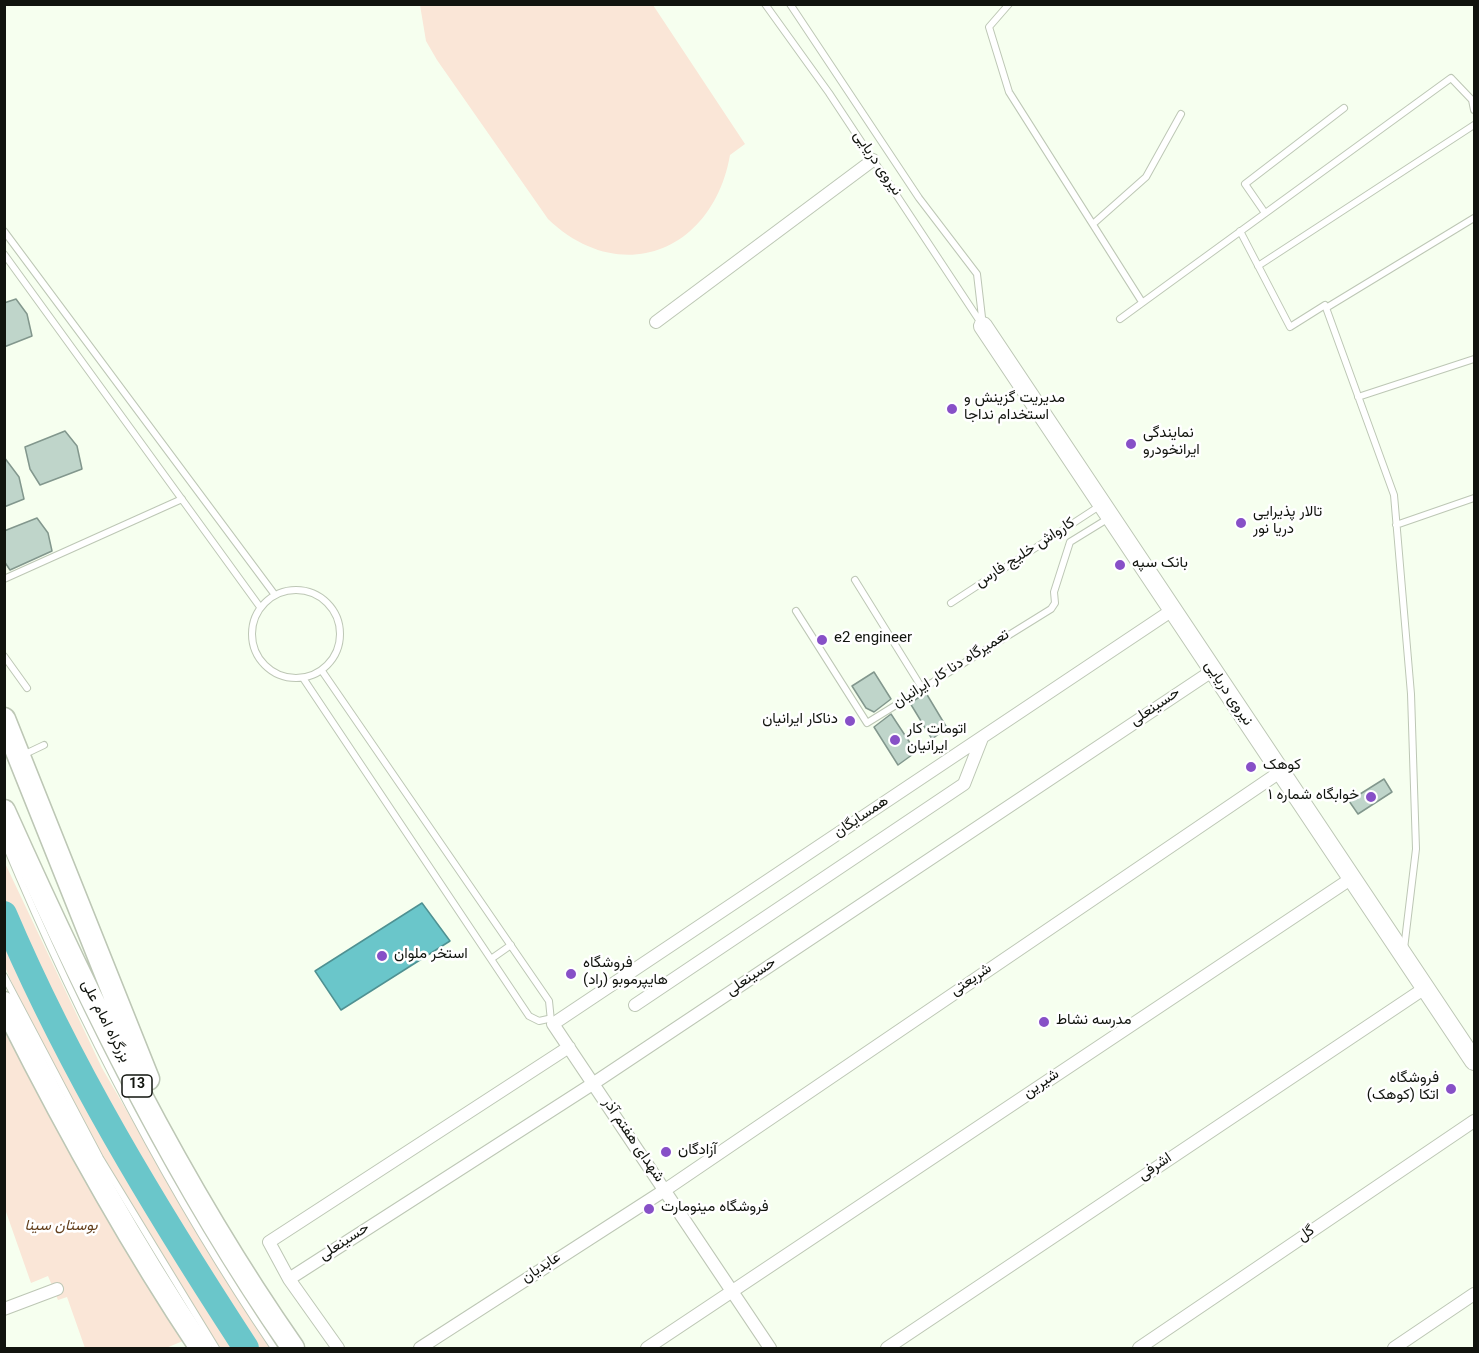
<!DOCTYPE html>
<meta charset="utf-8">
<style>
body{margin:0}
#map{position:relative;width:1479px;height:1353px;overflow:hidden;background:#f6ffef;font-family:Georgia,serif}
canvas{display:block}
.frame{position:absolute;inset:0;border:6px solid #11140e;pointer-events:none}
</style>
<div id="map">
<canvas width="1479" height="1353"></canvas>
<div class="frame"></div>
</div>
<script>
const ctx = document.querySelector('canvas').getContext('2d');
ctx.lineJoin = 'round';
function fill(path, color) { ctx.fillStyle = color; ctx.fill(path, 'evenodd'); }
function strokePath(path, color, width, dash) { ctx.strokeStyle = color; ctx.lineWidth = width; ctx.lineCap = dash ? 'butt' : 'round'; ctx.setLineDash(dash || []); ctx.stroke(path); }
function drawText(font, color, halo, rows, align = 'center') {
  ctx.font = font + ' Georgia,Vazirmatn,serif'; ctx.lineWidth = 5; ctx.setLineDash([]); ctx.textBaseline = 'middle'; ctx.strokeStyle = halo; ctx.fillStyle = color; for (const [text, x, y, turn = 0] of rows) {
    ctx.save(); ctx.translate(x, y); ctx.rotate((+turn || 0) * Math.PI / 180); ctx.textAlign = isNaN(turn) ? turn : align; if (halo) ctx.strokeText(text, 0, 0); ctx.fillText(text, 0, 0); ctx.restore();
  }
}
fill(new Path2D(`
 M420,5H653L745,144L730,155C713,252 620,288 548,219L437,60L426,41Z
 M4,861L102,1068L210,1255L271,1348H221L204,1325L100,1151L34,1033L5,967Z
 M4,1022L101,1206L183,1341L166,1348H85L67,1297L58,1300L48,1276L31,1283L5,1209Z`), '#fae6d7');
const water = new Path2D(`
 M422,903L450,941L341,1010L315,971Z`);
fill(water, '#6ac6ca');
strokePath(water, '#4f9192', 1.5);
strokePath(new Path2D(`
 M4,914C69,1067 156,1210 246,1348`), '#6ac6ca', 26);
const building = new Path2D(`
 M16,299L27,314L32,336L4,347V303Z
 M65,431L77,446L82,469L40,485L30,469L25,447Z
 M4,457L19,477L24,499L4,507Z
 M37,518L48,533L52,551L10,570L4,561V531Z
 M874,672L891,699L874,712L866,708L852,686Z
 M926,693L947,728L932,739L910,703Z
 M891,714L916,752L898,765L874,727Z
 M1384,779L1392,792L1358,814L1349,801Z`);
fill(building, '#bfd5ca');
strokePath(building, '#82978d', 1.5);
const lane = new Path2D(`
 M765,4L829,93L983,326L977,274L919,198L790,4
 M1009,4L989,27L1009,92L1142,302
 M1265,213L1245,184L1344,108
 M1093,224L1146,177L1181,114
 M4,231L275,595
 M1240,231L1290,327L1325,305L1394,495L1411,694L1416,849L1404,949
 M4,254L260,607
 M1258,266L1474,125
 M1326,308L1474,218
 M1120,319L1451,78L1472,100L1474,110
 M1358,397L1474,359
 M1396,525L1474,498
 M4,579L182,499
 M855,580L922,688
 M252 634a44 44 0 1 1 88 0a44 44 0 1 1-88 0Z
 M951,603L1101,505
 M796,611L867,723L1051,609L1055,603L1054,592L1070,542L1109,518
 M4,656L27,688
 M322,671L549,1001L551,1021
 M303,678L529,1016L539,1021L548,1019
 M23,755L44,745
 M4,841C78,1018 166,1189 274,1348
 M491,959L511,945
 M4,976L100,1158L216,1348`);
const street = new Path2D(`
 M656,322L873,160
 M635,1005L964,784L982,738
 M289,1279L594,1083L1212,671
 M4,1309L57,1289
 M338,1348L289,1279L269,1242L569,1047
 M420,1348L665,1190L1280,772
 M647,1348L1352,878
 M770,1348L553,1024L1171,611
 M887,1348L1425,988
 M1139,1348L1474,1121
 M1394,1348L1474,1294`);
const secondary = new Path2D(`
 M983,326L1474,1061`);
const highway = new Path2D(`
 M4,719L148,1079
 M4,811C87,996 177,1182 293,1348
 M4,1003C63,1121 128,1239 201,1348`);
strokePath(lane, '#bdc7b5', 8);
strokePath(street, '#bdc7b5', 14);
strokePath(secondary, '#bdc7b5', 20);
strokePath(highway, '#bdc7b5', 25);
strokePath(lane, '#fff', 6);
strokePath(street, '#fff', 12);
strokePath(secondary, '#fff', 18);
strokePath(highway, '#fff', 22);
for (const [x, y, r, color] of [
 [952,409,6,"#8750c7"],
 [1131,444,6,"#8750c7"],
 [1241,523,6,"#8750c7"],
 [1120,565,6,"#8750c7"],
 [822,640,6,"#8750c7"],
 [850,721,6,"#8750c7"],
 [895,740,6,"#8750c7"],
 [1251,767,6,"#8750c7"],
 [1371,797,6,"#8750c7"],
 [382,956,6,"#8750c7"],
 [571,974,6,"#8750c7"],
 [1044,1022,6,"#8750c7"],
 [1451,1089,6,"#8750c7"],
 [666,1152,6,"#8750c7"],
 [649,1209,6,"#8750c7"]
]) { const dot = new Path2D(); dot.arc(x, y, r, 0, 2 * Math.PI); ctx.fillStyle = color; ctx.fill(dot); strokePath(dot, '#fff', 2); }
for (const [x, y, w] of [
 [137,1086,30]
]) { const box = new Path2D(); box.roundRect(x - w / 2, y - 11, w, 22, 4.5); ctx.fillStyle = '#fff'; ctx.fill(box); strokePath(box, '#11140e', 1.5); }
drawText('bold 14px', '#11140e', null, [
 ["13",137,1086]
]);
drawText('15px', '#11140e', '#fff', [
 ["نیروی دریایی",876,164,56],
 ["کارواش خلیج فارس",1026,554,-33],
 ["تعمیرگاه دنا کار ایرانیان",952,670,-32],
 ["نیروی دریایی",1227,694,56],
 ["حسینعلی",1156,708,-34],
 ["همسایگان",862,818,-34],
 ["حسینعلی",752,978,-34],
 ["شریعتی",972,981,-34],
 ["بزرگراه امام علی",104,1022,63],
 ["شیرین",1042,1085,-34],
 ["شهدای هفتم آذر",632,1141,56],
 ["اشرفی",1156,1168,-34],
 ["گل",1307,1235,-34],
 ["حسینعلی",345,1243,-33],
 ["عابدیان",542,1269,-33]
]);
drawText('15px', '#11140e', '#fff', [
 ["مدیریت گزینش و",964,400],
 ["استخدام نداجا",964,417],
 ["نمایندگی",1143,435],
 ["ایرانخودرو",1143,452],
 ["تالار پذیرایی",1253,514],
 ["دریا نور",1253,531],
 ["بانک سپه",1132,565],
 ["e2 engineer",834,640],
 ["دناکار ایرانیان",838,721,"right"],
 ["اتومات کار",907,731],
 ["ایرانیان",907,748],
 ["کوهک",1263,767],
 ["خوابگاه شماره ۱",1359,797,"right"],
 ["استخر ملوان",394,956],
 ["فروشگاه",583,965],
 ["هایپرموبو (راد)",583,982],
 ["مدرسه نشاط",1056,1022],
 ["فروشگاه",1439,1080,"right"],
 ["اتکا (کوهک)",1439,1097,"right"],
 ["آزادگان",678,1152],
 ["فروشگاه مینومارت",661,1209]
], 'left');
drawText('italic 15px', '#633f1c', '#fff', [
 ["بوستان سینا",61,1228]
]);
</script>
